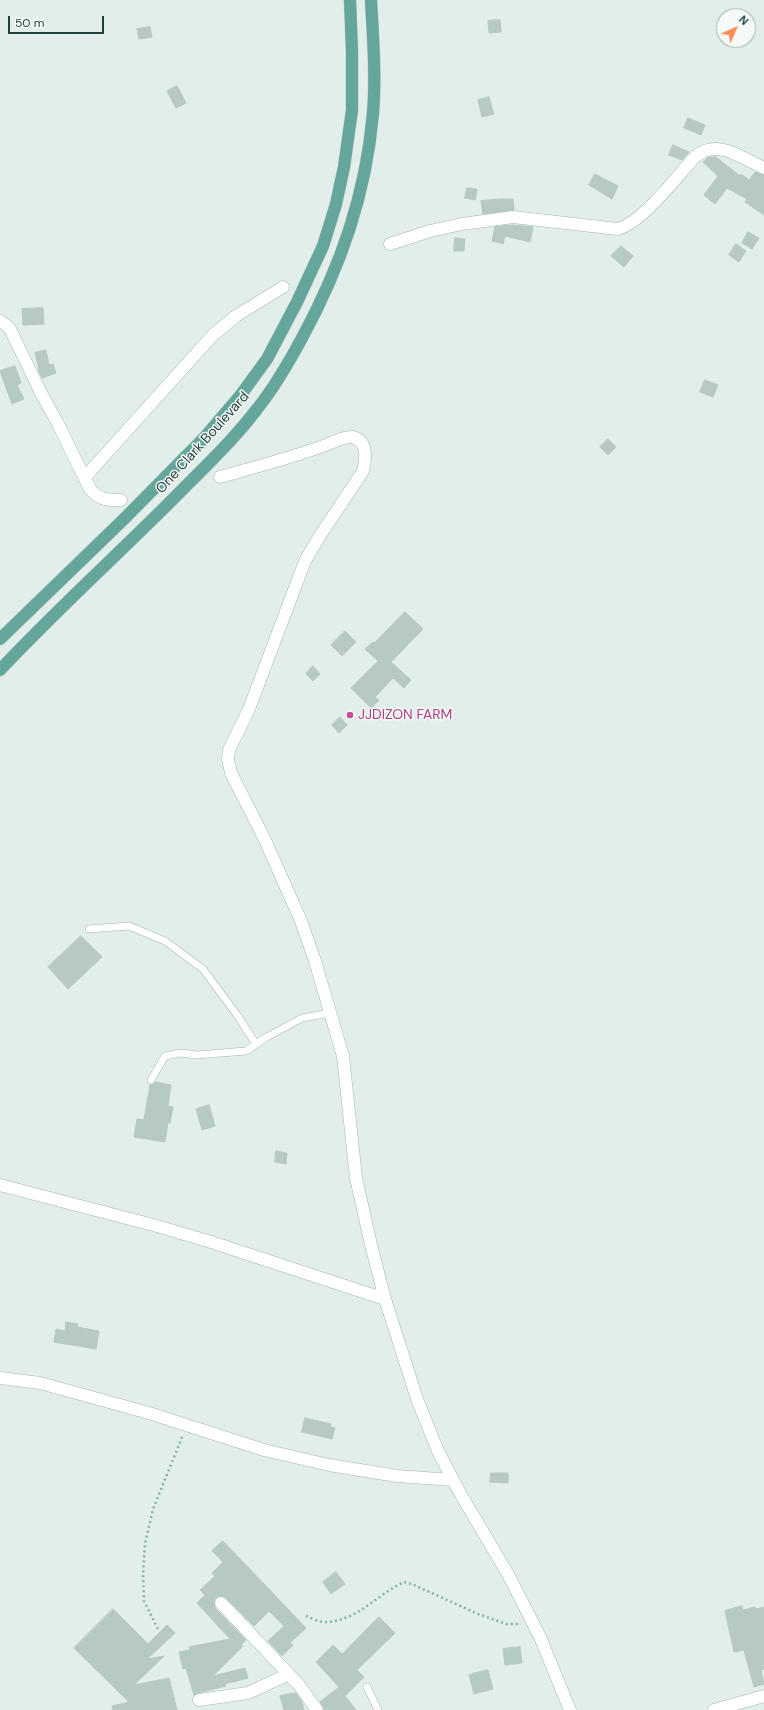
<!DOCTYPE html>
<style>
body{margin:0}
#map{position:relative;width:764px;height:1710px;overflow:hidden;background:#e2eeea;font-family:"DM Sans",sans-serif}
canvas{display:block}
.north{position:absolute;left:716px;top:8px;width:40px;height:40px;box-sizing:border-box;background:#f3faf7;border:1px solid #9fb0ac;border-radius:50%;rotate:45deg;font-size:11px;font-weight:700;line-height:16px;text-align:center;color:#21403b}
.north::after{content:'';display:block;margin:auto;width:14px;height:18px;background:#fb8c53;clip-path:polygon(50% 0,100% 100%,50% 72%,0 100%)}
.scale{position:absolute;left:8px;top:16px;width:96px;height:18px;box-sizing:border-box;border:2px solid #21403b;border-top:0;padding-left:5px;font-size:12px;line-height:14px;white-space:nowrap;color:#21403b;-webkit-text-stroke:3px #f3faf7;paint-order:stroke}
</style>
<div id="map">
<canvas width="764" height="1710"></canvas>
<div class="north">N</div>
<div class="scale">50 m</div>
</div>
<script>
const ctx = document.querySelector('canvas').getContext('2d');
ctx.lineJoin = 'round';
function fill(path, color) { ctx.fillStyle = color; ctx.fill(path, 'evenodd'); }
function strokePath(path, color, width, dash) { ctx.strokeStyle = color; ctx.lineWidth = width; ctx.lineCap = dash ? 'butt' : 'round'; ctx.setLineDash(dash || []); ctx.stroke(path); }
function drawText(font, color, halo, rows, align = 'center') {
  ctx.font = font + ' "DM Sans",sans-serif'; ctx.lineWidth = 3; ctx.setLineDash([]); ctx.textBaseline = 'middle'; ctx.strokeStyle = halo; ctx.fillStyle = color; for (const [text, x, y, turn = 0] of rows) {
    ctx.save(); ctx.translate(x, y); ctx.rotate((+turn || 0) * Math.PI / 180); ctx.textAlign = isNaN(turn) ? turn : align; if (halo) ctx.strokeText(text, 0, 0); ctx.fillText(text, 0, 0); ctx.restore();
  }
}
const building = new Path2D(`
 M500,20L501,32L489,33L488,21Z
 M150,27L152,37L139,39L137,29Z
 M177,86L186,103L176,108L167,91Z
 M489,97L494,114L482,117L478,100Z
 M688,118L705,125L701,135L684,128Z
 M673,145L689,152L682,160L669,155Z
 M716,157L740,176L741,174L749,180L755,172L764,175V215L745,202L747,199L727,188L715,204L704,195L718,176L703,162L707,158Z
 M595,174L618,186L612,199L589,185Z
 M467,188L477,189L475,200L465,198Z
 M500,199H513L514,210L483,214L481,201Z
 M513,225L533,227L530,242L505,236L503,244L492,241L495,227Z
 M748,232L759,238L752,249L742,243Z
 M455,238L465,239L464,251H454Z
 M736,244L746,251L739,262L729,255Z
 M621,246L633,256L624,267L611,256Z
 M43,308L44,324L23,325L22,309Z
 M46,350L49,365L53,364L56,373L42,378L38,369H39L35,353Z
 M15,366L21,383L17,385L24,399L12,404L0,371Z
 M705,380L718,385L713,397L700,392Z
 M608,439L616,447L608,455L600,447Z
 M405,612L423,629L391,662L411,680L404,688L393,678L375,697L379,700L371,708L351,688L378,661L365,649L373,642L374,643Z
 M345,631L356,642L342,656L331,645Z
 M313,666L320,674L313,681L306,674Z
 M340,717L347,725L339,733L332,725Z
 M81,936L102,957L68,989L48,967Z
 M156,1082L171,1085L168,1106L173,1107L170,1123L168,1122L165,1142L134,1137L137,1119L144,1120L150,1085L153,1084Z
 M209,1105L215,1126L202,1130L196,1109Z
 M276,1151L287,1153L286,1164L275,1162Z
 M66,1322L78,1324L77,1327L99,1331L96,1349L54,1342L56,1329L65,1331Z
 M305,1418L331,1424L330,1427L335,1428L332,1439L302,1432Z
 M491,1473H508V1483L490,1482Z
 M223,1541L306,1628L290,1643L293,1645L282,1656L268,1641L284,1626L269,1611L254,1626L226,1598L220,1596L216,1597L214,1601L215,1608L246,1640L241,1645L243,1646L213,1676L245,1668L248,1678L225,1684L226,1686L198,1693L194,1695L186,1668L183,1669L179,1652L190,1650L189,1647L230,1639L197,1603L205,1595L200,1590L215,1576L212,1573L223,1562L212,1551Z
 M336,1572L345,1584L331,1594L323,1582Z
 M742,1606L743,1610L755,1607L756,1609L764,1607V1669L761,1670L764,1684L754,1687L744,1650L734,1652L725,1611Z
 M113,1609L148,1644L167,1625L175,1633L147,1659L164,1656L134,1685L169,1678L177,1710H113L112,1706L129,1702L74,1648Z
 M379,1617L395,1633L357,1670L364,1677L345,1696L356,1710H324L320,1702L339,1687L316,1662L333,1645L342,1654Z
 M520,1647L522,1663L505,1665L503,1649Z
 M488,1670L493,1689L474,1694L469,1675Z
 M296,1693L302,1702L304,1710H284L280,1696Z`);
fill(building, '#b7c9c3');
strokePath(building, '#b4c8c1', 1);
const service = new Path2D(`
 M89,929L129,926L165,941L203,969L237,1015L256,1044
 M151,1080L165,1056L180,1053L197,1055L246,1051L265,1038L302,1018L330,1013
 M367,1687L378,1710`);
const minor = new Path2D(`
 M390,244L430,231L462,224L513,217L618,229C644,221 676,177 696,156C718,138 743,159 764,168
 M0,321L6,325L10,329L40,391L58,424L90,489C99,500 107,500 121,500
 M85,477L213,335L236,316L283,287
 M220,477C255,467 291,458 326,445C333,442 344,436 352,437C368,440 366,460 363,471L321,534L305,561L249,709L229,750L228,759L231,773L265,840L301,921L315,961L343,1056L356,1178L371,1245L385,1299L417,1399L438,1451L460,1493L509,1576L540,1637L570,1710
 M0,1185L157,1226L211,1242L385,1299
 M0,1378L40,1383L149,1413L264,1450L329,1465L397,1476L453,1480
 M221,1603L299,1685L317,1710
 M199,1700L248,1693L289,1674
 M714,1710L764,1696`);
const primary = new Path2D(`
 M0,639L125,518L205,437L240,396L267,359L297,302L323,246L336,204L344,167L352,110V51L350,0
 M0,670C59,607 123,550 183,489C209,463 235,438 257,409C275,387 289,362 302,338C341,266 366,194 373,113C376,76 373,37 371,0`);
strokePath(service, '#a4b6b2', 8);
strokePath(minor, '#a4b6b2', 13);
strokePath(primary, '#c1cac8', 13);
strokePath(new Path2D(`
 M306,1616C311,1618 319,1622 324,1622C357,1622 377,1594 404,1582L414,1585L478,1614L506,1624H521
 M158,1629L144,1601L143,1573L145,1544L153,1509L183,1435`), '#81b3a8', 2.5, [2, 3]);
strokePath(service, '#fff', 7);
strokePath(minor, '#fff', 12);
strokePath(primary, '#64a69b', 12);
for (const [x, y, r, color] of [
 [350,715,4,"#d1479c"]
]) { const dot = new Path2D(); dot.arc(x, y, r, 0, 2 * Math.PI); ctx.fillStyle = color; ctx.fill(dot); strokePath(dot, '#f3faf7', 1.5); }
drawText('14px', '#21403b', '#f3faf7', [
 ["One Clark Boulevard",203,443,-48]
]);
drawText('14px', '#b23c85', '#f3faf7', [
 ["JJDIZON FARM",358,715]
], 'left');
</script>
